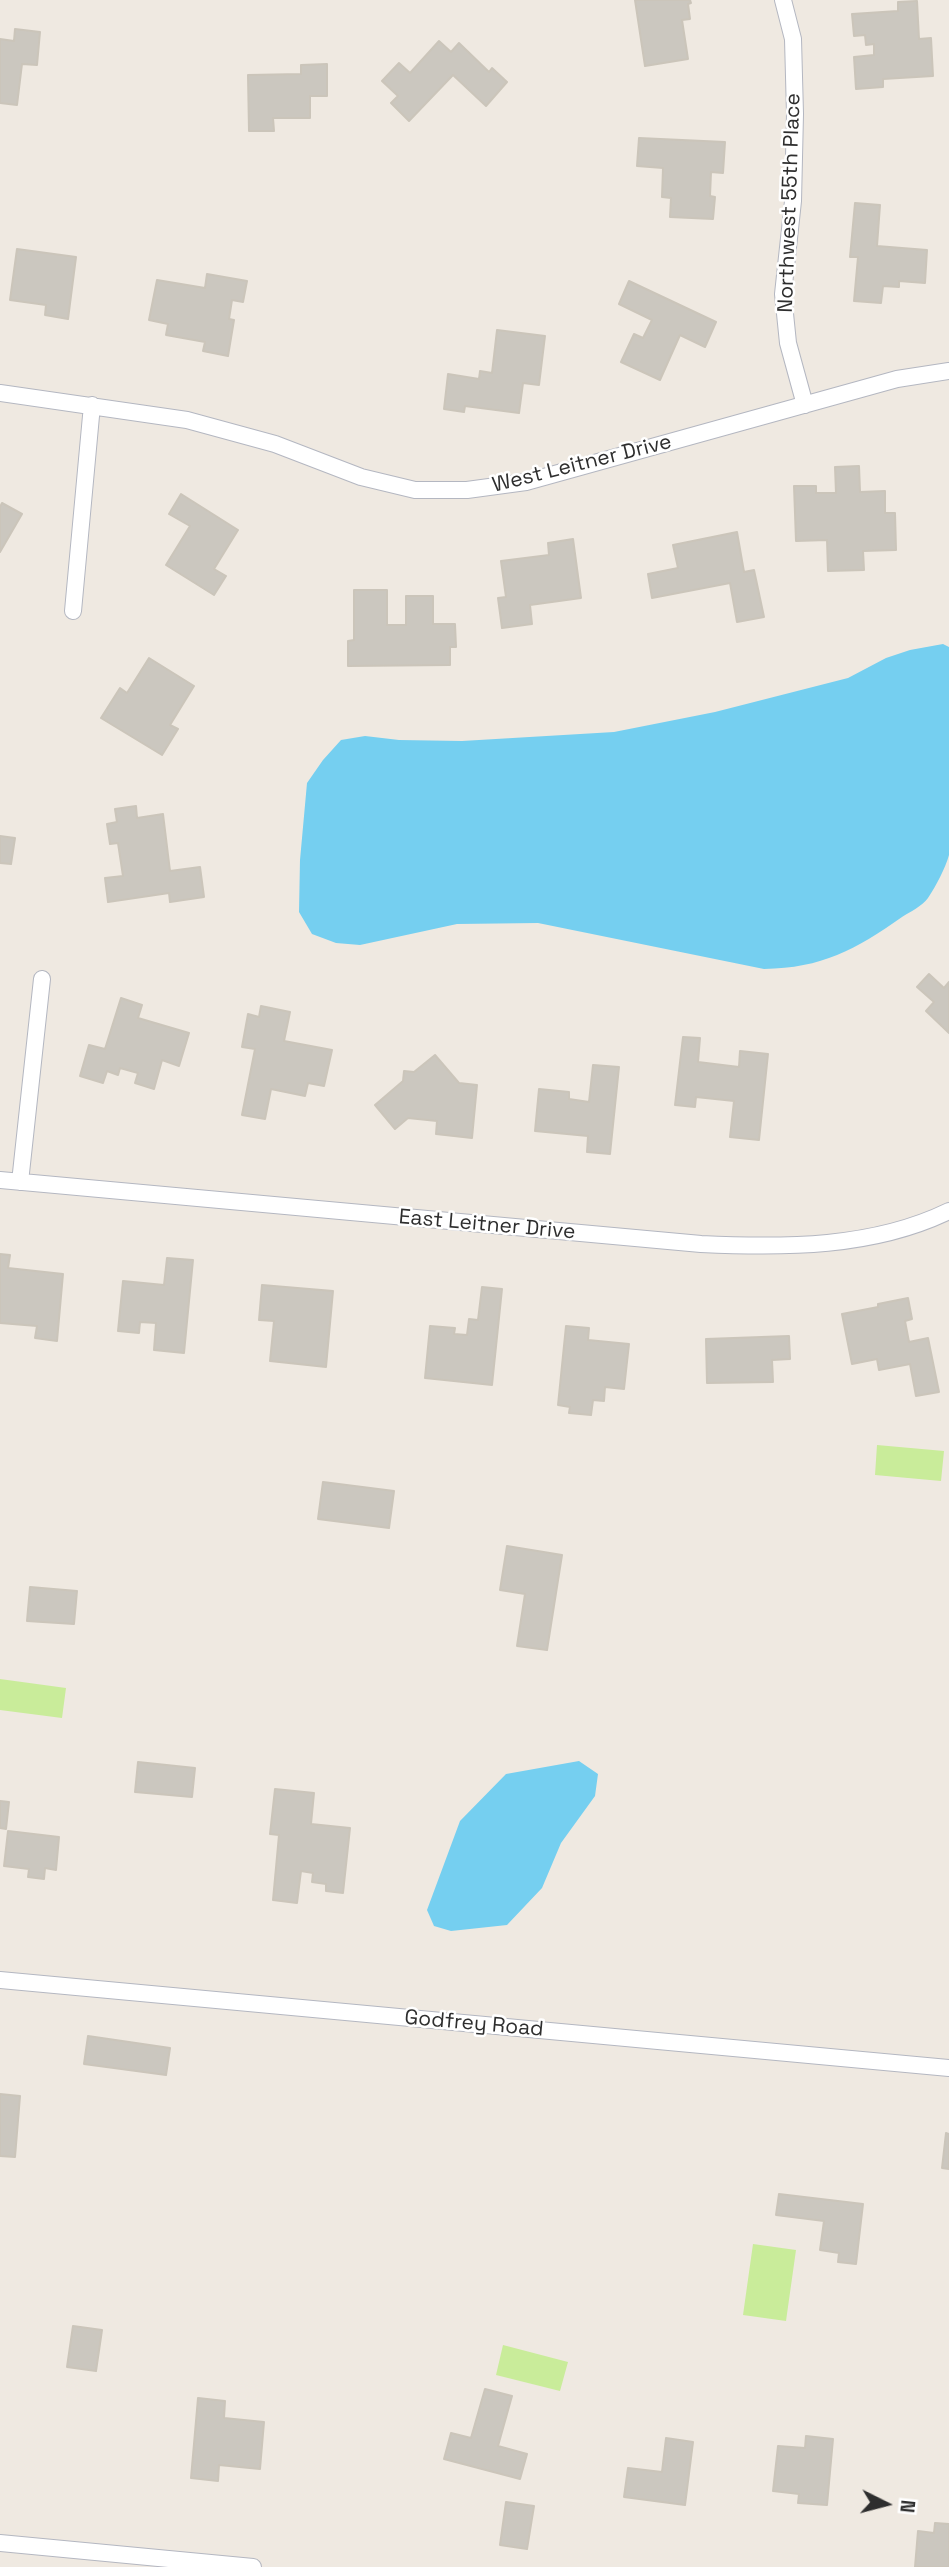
<!DOCTYPE html>
<style>
body{margin:0}
#map{position:relative;width:949px;height:2567px;overflow:hidden;background:#efe9e1;font-family:"Space Grotesk",sans-serif}
canvas{display:block}
.north{position:absolute;left:851px;top:2469px;width:70px;height:70px;-webkit-text-stroke:5px #fff;paint-order:stroke;rotate:96deg;font-size:19px;font-weight:700;line-height:28px;text-align:center;color:#2e2e2e}
.north::after{content:'';display:block;margin:auto;width:24px;height:32px;background:#2e2e2e;clip-path:polygon(50% 0,100% 100%,50% 72%,0 100%)}
</style>
<div id="map">
<canvas width="949" height="2567"></canvas>
<div class="north">N</div>
</div>
<script>
const ctx = document.querySelector('canvas').getContext('2d');
ctx.lineJoin = 'round';
function fill(path, color) { ctx.fillStyle = color; ctx.fill(path, 'evenodd'); }
function strokePath(path, color, width, dash) { ctx.strokeStyle = color; ctx.lineWidth = width; ctx.lineCap = dash ? 'butt' : 'round'; ctx.setLineDash(dash || []); ctx.stroke(path); }
function drawText(font, color, halo, rows, align = 'center') {
  ctx.font = font + ' "Space Grotesk",sans-serif'; ctx.lineWidth = 5; ctx.setLineDash([]); ctx.textBaseline = 'middle'; ctx.strokeStyle = halo; ctx.fillStyle = color; for (const [text, x, y, turn = 0] of rows) {
    ctx.save(); ctx.translate(x, y); ctx.rotate((+turn || 0) * Math.PI / 180); ctx.textAlign = isNaN(turn) ? turn : align; if (halo) ctx.strokeText(text, 0, 0); ctx.fillText(text, 0, 0); ctx.restore();
  }
}
fill(new Path2D(`
 M877,1445L944,1451L941,1481L875,1475Z
 M0,1679L66,1688L62,1718L0,1710Z
 M753,2244L796,2250L786,2321L743,2315Z
 M503,2345L568,2362L560,2391L496,2375Z`), '#c9ec9a');
fill(new Path2D(`
 M943,644L949,647V855C945,869 936,886 928,898C922,906 910,912 902,917C855,950 822,968 764,969L538,923L457,924L360,945L336,943L312,934L299,912L300,860L307,783L323,760L341,740L365,736L399,740L462,741L614,732L715,712L848,678L886,658L910,650Z
 M579,1761L598,1774L595,1796L561,1843L542,1888L507,1925L451,1931L434,1926L427,1910L460,1821L506,1774Z`), '#75cff0');
const building = new Path2D(`
 M635,0H690L691,3L688,4L690,19L682,20L688,59L645,66Z
 M917,1L919,39L931,38L933,76L883,79V87L856,89L854,57L874,55V44L866,45L865,35L854,36L852,14L898,11V2Z
 M15,29L40,32L37,65L22,64L17,105L0,103V39L14,41Z
 M439,41L451,52L459,43L489,72L492,68L507,82L486,106L453,75L409,121L391,103L398,96L382,81L399,63L410,73Z
 M327,64V96H310V118H273L274,131H249L248,75L301,74V65Z
 M639,138L725,142L723,173L711,172L710,196L715,197L713,219L670,217L671,198L662,197L663,168L637,166Z
 M855,203L880,205L877,246L927,250L925,283L899,281V287L883,286L881,303L854,301L858,257H850Z
 M17,249L76,257L68,319L45,315L46,305L10,300Z
 M207,274L247,281L243,302L232,300L229,319L234,320L228,356L203,351L205,342L166,335L168,324L149,320L157,280L205,288Z
 M629,281L716,322L705,347L680,335L660,380L621,362L634,334L643,338L652,320L619,304Z
 M497,330L545,336L539,385L523,383L519,413L465,406L464,412L444,409L448,374L479,379L480,371L492,373Z
 M859,466L860,492L885,491V513H895L896,550L863,551L864,570L828,571L827,540L796,541L794,486H816V493H836L835,467Z
 M181,494L238,530L214,569L226,576L214,595L166,565L190,526L169,514Z
 M2,503L22,514L0,552V507Z
 M737,532L744,572L754,570L764,617L737,622L730,583L652,598L648,574L678,568L673,545Z
 M573,539L581,598L530,605L532,624L502,628L498,598L506,597L501,561L549,555L548,543Z
 M354,590H387V625H406V596H433V624H455L456,647H450V665L348,666V641L354,640Z
 M149,658L194,686L170,725L178,729L162,755L101,718L120,688L127,693Z
 M136,806L137,818L163,814L170,871L200,867L204,897L170,902L169,893L108,902L105,878L123,876L118,843L110,844L107,824L117,822L115,809Z
 M0,836L15,838L11,864L0,863Z
 M929,974L944,988L949,982V1033L926,1011L934,1002L917,987Z
 M121,998L142,1005L138,1018L189,1033L179,1066L162,1060L154,1089L135,1083L138,1073L120,1068L118,1075L107,1071L103,1083L80,1076L89,1045L105,1049Z
 M261,1006L290,1012L284,1041L332,1050L324,1086L308,1083L305,1096L271,1089L265,1119L242,1115L255,1049L242,1047L248,1014L259,1017Z
 M683,1037L700,1038L698,1062L739,1067L740,1051L768,1054L759,1140L730,1137L734,1101L696,1097L695,1107L675,1105Z
 M435,1055L459,1083L477,1085L472,1138L436,1134L437,1121L408,1118L395,1129L375,1105L403,1081L404,1071L414,1072Z
 M593,1065L619,1067L610,1154L587,1152L588,1136L535,1131L539,1089L569,1092V1099L589,1102Z
 M0,1254L10,1255L8,1268L63,1274L57,1341L35,1338L37,1326L0,1323Z
 M167,1258L193,1260L184,1353L154,1350L156,1323L140,1322L139,1333L118,1331L123,1281L164,1285Z
 M262,1285L333,1291L326,1367L270,1361L274,1321L259,1320Z
 M482,1287L502,1289L492,1385L425,1378L430,1326L455,1328L454,1334L467,1335L469,1319L478,1320Z
 M908,1298L912,1319L905,1321L909,1342L928,1338L939,1392L916,1396L910,1364L879,1370L877,1359L852,1364L842,1314L878,1307V1304Z
 M566,1326L589,1328L588,1340L629,1344L624,1389L605,1387L604,1401L593,1400L591,1415L569,1413L570,1407L558,1405Z
 M789,1336L790,1359L772,1360L773,1382L707,1383L706,1339Z
 M323,1482L394,1491L389,1528L318,1519Z
 M507,1546L562,1555L547,1650L517,1646L525,1594L500,1590Z
 M30,1587L77,1591L74,1624L27,1621Z
 M138,1762L195,1768L192,1797L135,1792Z
 M275,1789L314,1793L311,1824L350,1828L343,1893L326,1891V1884L312,1882L313,1873L301,1871L297,1903L273,1900L279,1835L270,1834Z
 M0,1801L9,1802L6,1829L0,1828Z
 M8,1831L59,1837L56,1870L45,1868L44,1879L28,1877L29,1869L4,1866Z
 M88,2036L170,2048L166,2075L84,2064Z
 M0,2094L20,2096L15,2157L0,2156Z
 M946,2133L949,2134V2169L942,2168Z
 M779,2194L863,2204L856,2264L838,2262L839,2253L820,2250L824,2221L776,2215Z
 M73,2326L102,2330L96,2371L67,2367Z
 M485,2389L512,2396L498,2446L527,2454L520,2479L444,2459L451,2433L471,2438Z
 M198,2398L225,2401L224,2418L264,2422L260,2469L219,2465L218,2481L191,2478Z
 M806,2436L833,2439L827,2505L798,2503L799,2494L773,2491L778,2446L805,2448Z
 M666,2438L693,2442L685,2505L624,2497L628,2468L662,2472Z
 M506,2502L534,2506L527,2549L500,2545Z
 M935,2523L949,2524V2567H915L918,2531L934,2533Z`);
fill(building, '#cbc7bf');
strokePath(building, '#cbc5ba', 2);
const minor = new Path2D(`
 M783,0L793,39L795,114L793,201L783,294L788,343L805,405
 M0,393L187,420L275,444L361,477L415,490H467L526,482L897,379L949,371
 M73,611L92,405
 M0,1180L701,1244C784,1248 873,1248 949,1211
 M20,1182L42,979
 M0,1980L949,2068
 M0,2543L253,2567`);
strokePath(minor, '#b4b7c1', 18);
strokePath(minor, '#fff', 16);
drawText('21px', '#2e2e2e', '#fff', [
 ["Northwest 55th Place",790,203,-88],
 ["West Leitner Drive",582,464,-14],
 ["East Leitner Drive",487,1225,5],
 ["Godfrey Road",474,2024,5]
]);
</script>
